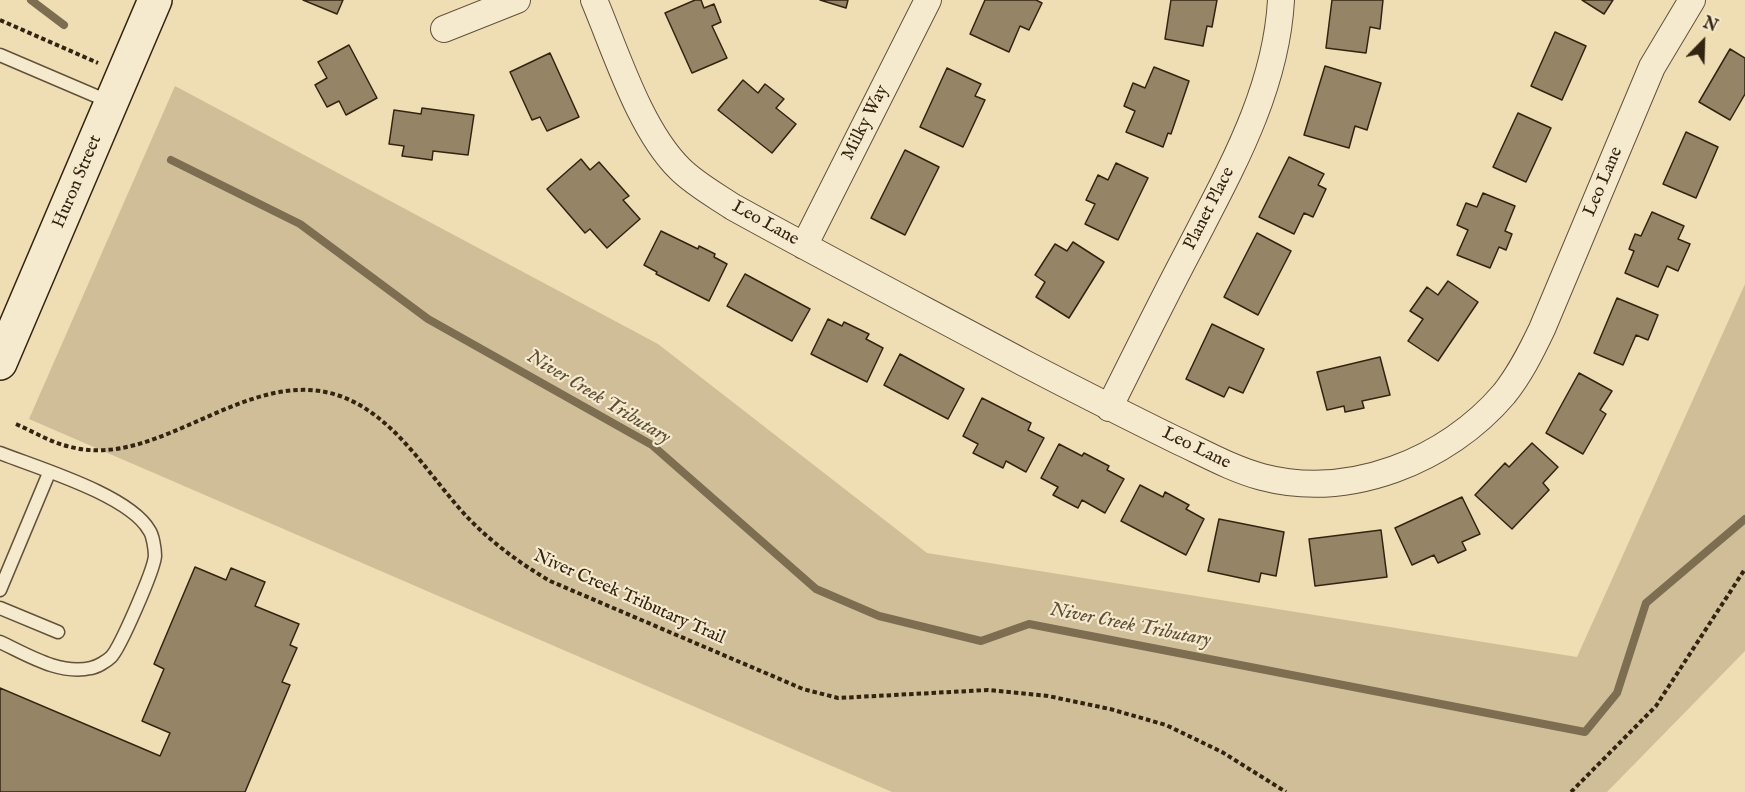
<!DOCTYPE html>
<style>
body{margin:0}
#map{position:relative;width:1745px;height:792px;overflow:hidden;background:#efddb3;font-family:"IM FELL English",serif}
canvas{display:block}
.north{position:absolute;left:1673px;top:12px;width:60px;height:60px;-webkit-text-stroke:4px #f5e9ce;paint-order:stroke;rotate:23deg;font-size:16px;font-weight:700;line-height:24px;text-align:center;color:#332411}
.north::after{content:'';display:block;margin:auto;width:21px;height:27px;background:#332411;clip-path:polygon(50% 0,100% 100%,50% 72%,0 100%)}
</style>
<div id="map">
<canvas width="1745" height="792"></canvas>
<div class="north">N</div>
</div>
<script>
const ctx = document.querySelector('canvas').getContext('2d');
ctx.lineJoin = 'round';
function fill(path, color) { ctx.fillStyle = color; ctx.fill(path, 'evenodd'); }
function strokePath(path, color, width, dash) { ctx.strokeStyle = color; ctx.lineWidth = width; ctx.lineCap = dash ? 'butt' : 'round'; ctx.setLineDash(dash || []); ctx.stroke(path); }
function drawText(font, color, halo, rows, align = 'center') {
  ctx.font = font + ' "IM FELL English",serif'; ctx.lineWidth = 4.5; ctx.setLineDash([]); ctx.textBaseline = 'middle'; ctx.strokeStyle = halo; ctx.fillStyle = color; for (const [text, x, y, turn = 0] of rows) {
    ctx.save(); ctx.translate(x, y); ctx.rotate((+turn || 0) * Math.PI / 180); ctx.textAlign = isNaN(turn) ? turn : align; if (halo) ctx.strokeText(text, 0, 0); ctx.fillText(text, 0, 0); ctx.restore();
  }
}
fill(new Path2D(`
 M175,86L658,344L927,553L1577,657L1745,284V651L1607,792H892L29,419Z`), '#cfbe97');
strokePath(new Path2D(`
 M31,0L64,25
 M171,160L300,224L428,319L652,445L816,589L879,616L981,641L1029,624L1585,732L1617,693L1646,603L1745,519`), '#7d6d51', 8);
const building = new Path2D(`
 M303,0H343L337,14Z
 M695,0H701L704,8L714,4L721,22L712,26L727,58L692,73L665,13Z
 M820,0H848L846,8Z
 M985,0H1036L1042,3L1029,30L1020,26L1009,52L970,34Z
 M1171,0H1217L1212,27L1207,26L1203,46L1165,39Z
 M1332,0H1383L1380,29L1370,27L1366,53L1326,48Z
 M1582,0H1613L1604,14Z
 M1555,32L1586,46L1562,100L1531,86Z
 M349,45L377,98L346,115L339,101L327,107L315,85L327,78L318,62Z
 M1730,49L1745,58V94L1730,120L1699,102Z
 M550,53L579,117L547,131L540,117L532,120L510,72Z
 M1325,66L1381,83L1367,130L1355,126L1349,148L1304,135Z
 M1154,67L1189,81L1171,134L1168,133L1163,147L1126,132L1135,111L1124,106L1133,83L1145,88Z
 M947,68L981,84L975,96L985,100L963,147L920,127Z
 M743,80L758,93L765,84L784,99L776,108L796,124L772,153L718,110Z
 M422,108L474,115L468,155L433,151L432,160L402,156L404,146L389,144L394,110L421,114Z
 M1518,113L1551,128L1526,182L1493,167Z
 M1686,132L1718,147L1696,198L1663,184Z
 M905,150L939,167L905,235L871,218Z
 M1289,157L1324,174L1318,185L1326,189L1313,217L1304,213L1294,234L1259,217Z
 M581,159L590,170L599,162L629,196L623,200L640,219L607,248L590,229L585,233L547,189Z
 M1116,163L1148,178L1118,240L1085,224L1095,204L1086,200L1098,175L1108,180Z
 M1483,193L1515,206L1505,231L1512,234L1506,250L1499,247L1490,268L1457,255L1468,230L1457,225L1466,203L1477,207Z
 M1652,212L1684,226L1678,239L1690,244L1678,271L1667,266L1658,287L1625,273L1634,251L1629,249L1635,234L1641,236Z
 M661,231L698,249L699,246L715,254L714,257L727,264L709,301L656,274L657,272L644,265Z
 M1257,233L1291,251L1258,315L1224,297Z
 M1073,242L1104,262L1069,318L1036,297L1045,282L1035,275L1055,244L1067,251Z
 M745,274L810,309L792,341L727,306Z
 M1448,281L1478,302L1438,361L1408,341L1423,319L1410,311L1427,287L1438,295Z
 M1617,298L1658,315L1648,340L1636,335L1623,365L1594,353Z
 M828,319L842,326L844,322L869,334L866,339L883,348L867,382L811,354Z
 M1212,324L1264,349L1243,393L1229,387L1224,397L1186,379Z
 M900,354L964,389L948,419L884,385Z
 M1380,357L1390,395L1362,401L1364,408L1345,412L1344,406L1327,410L1317,372Z
 M1579,373L1612,391L1600,410L1606,414L1583,454L1546,433Z
 M982,398L1031,423L1028,430L1044,438L1026,472L1006,461L1003,468L973,453L978,444L963,436Z
 M1532,443L1558,467L1543,483L1549,490L1512,529L1475,495L1505,463L1509,467Z
 M1059,444L1082,456L1084,453L1109,466L1107,470L1124,479L1105,513L1082,500L1078,508L1053,495L1058,487L1041,478Z
 M1140,485L1163,497L1165,492L1189,505L1186,509L1204,519L1186,555L1121,521Z
 M1462,497L1480,534L1462,542L1466,550L1438,563L1434,555L1412,565L1395,528Z
 M1219,519L1284,532L1276,576L1261,573L1259,582L1208,571Z
 M1381,530L1387,577L1315,586L1309,539Z
 M195,567L226,580L231,568L265,582L255,606L299,624L290,645L297,648L282,682L290,685L245,792H0V688L160,756L170,733L142,721L164,669L154,664Z`);
fill(building, '#958465');
strokePath(building, '#332411', 1.5);
const lane = new Path2D(`
 M0,55L110,102
 M0,453C38,468 129,495 149,530C153,535 155,550 155,556C154,570 120,648 111,657C107,661 97,667 91,668C59,675 28,655 0,642
 M0,590L49,473
 M0,608L58,632`);
const street = new Path2D(`
 M594,0C616,52 640,130 680,169C695,184 715,195 733,207C829,260 927,311 1024,363C1074,389 1125,415 1176,440C1204,453 1232,469 1262,477C1349,500 1447,461 1504,394C1520,374 1531,352 1542,329L1652,67L1692,0
 M444,29L517,0
 M804,246L928,0
 M1109,408C1135,356 1161,303 1188,252C1229,172 1276,92 1281,0`);
const secondary = new Path2D(`
 M0,363L155,0`);
strokePath(lane, '#62523a', 15);
strokePath(street, '#62523a', 28);
strokePath(secondary, '#332411', 36);
strokePath(new Path2D(`
 M0,20L98,63
 M16,424C34,432 52,443 71,447C159,470 246,366 337,395C396,414 430,479 471,521C495,545 521,564 550,581L803,689L838,698L988,690L1048,696L1110,709L1166,725L1222,752L1286,792
 M1571,792L1656,706L1745,569`), '#332411', 4, [4.5, 3]);
strokePath(lane, '#f5e9ce', 12);
strokePath(street, '#f5e9ce', 26);
strokePath(secondary, '#f5e9ce', 33);
drawText('18px', '#332411', '#f5e9ce', [
 ["Milky Way",866,123,-63],
 ["Huron Street",78,182,-67],
 ["Leo Lane",1604,182,-67],
 ["Planet Place",1210,209,-63],
 ["Leo Lane",765,224,29],
 ["Leo Lane",1196,449,26],
 ["Niver Creek Tributary Trail",629,598,24]
]);
drawText('italic 20px', '#5e4f36', '#f5e9ce', [
 ["Niver Creek Tributary",598,398,31],
 ["Niver Creek Tributary",1130,626,11]
]);
</script>
